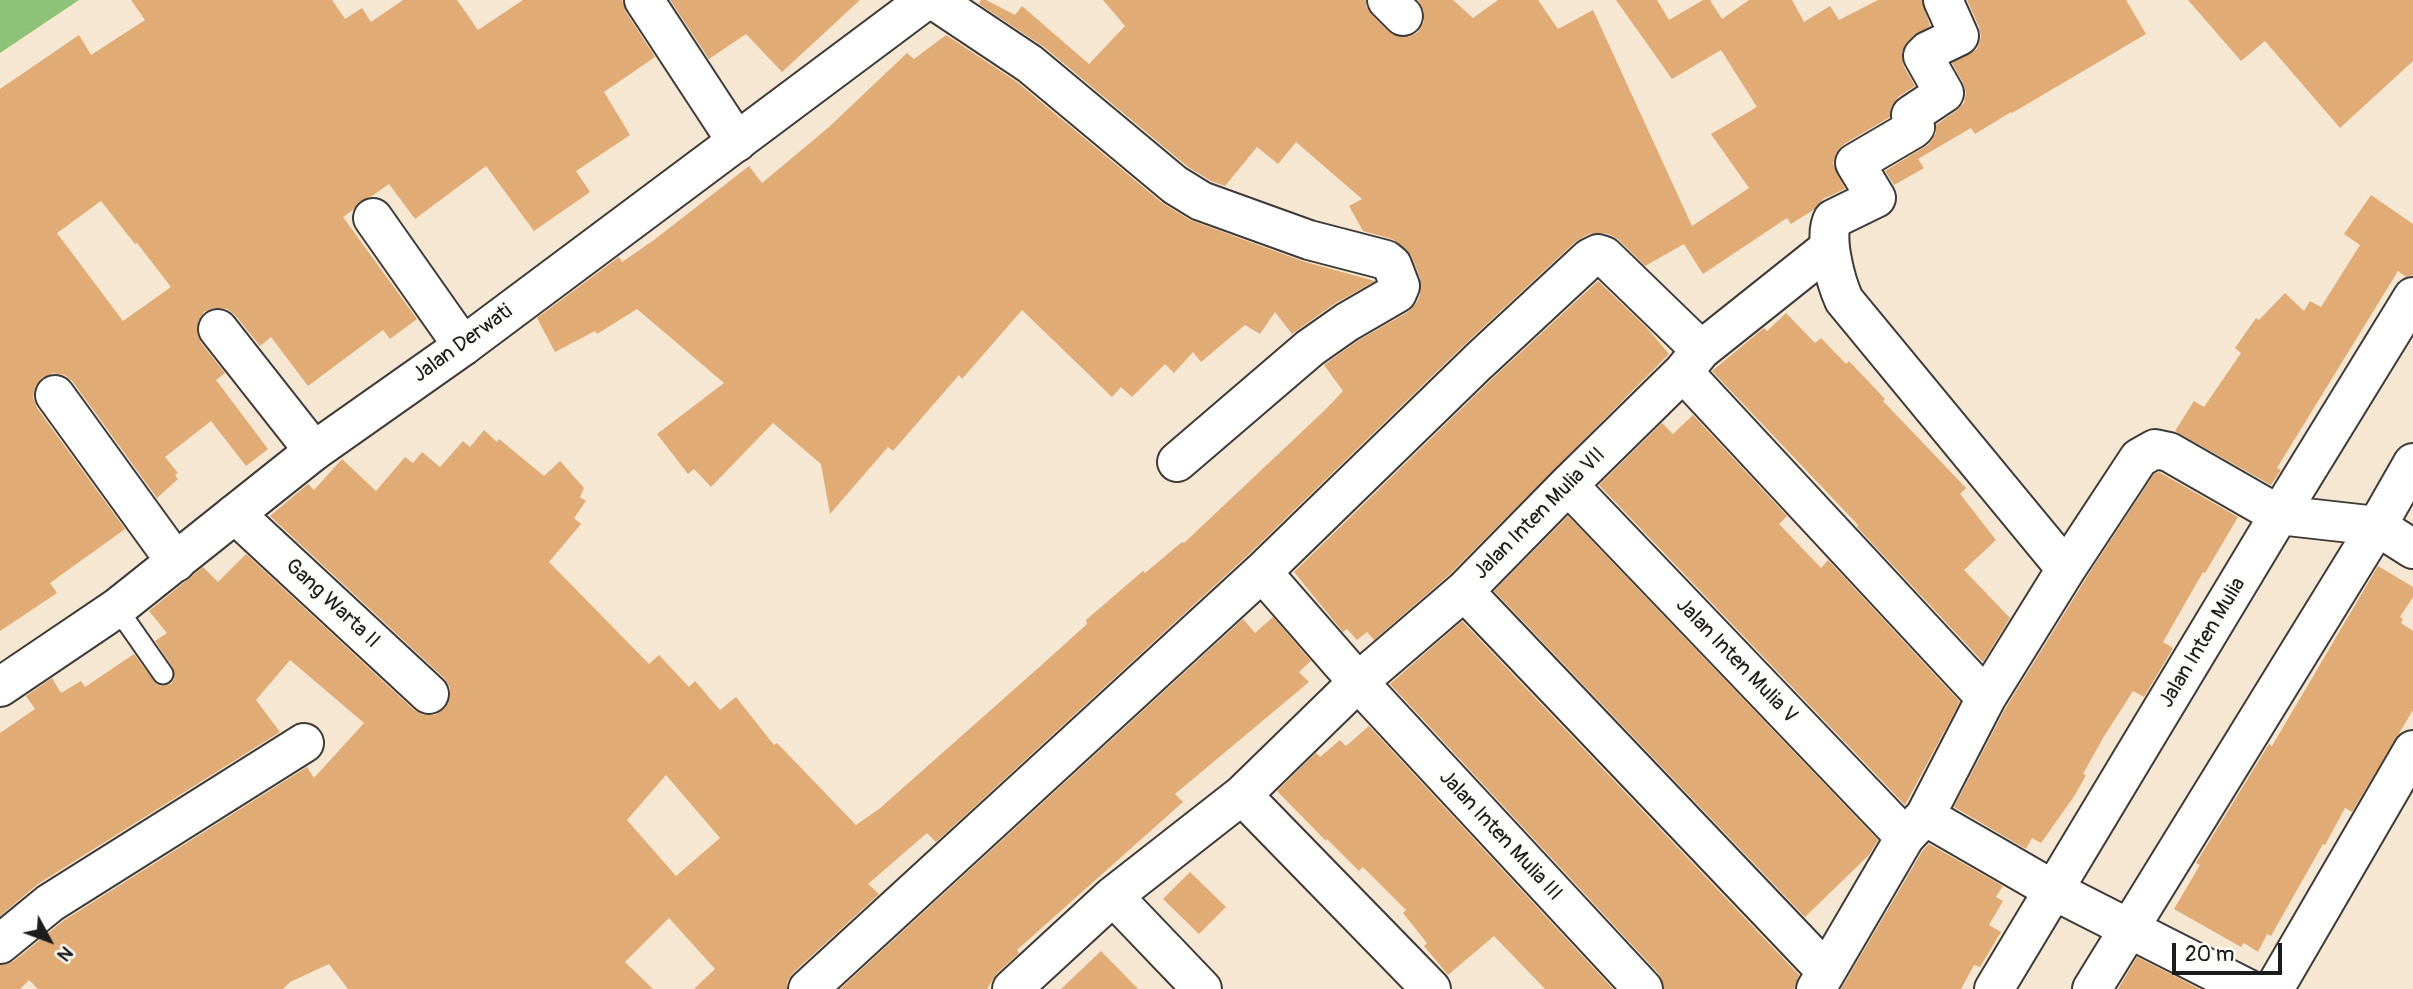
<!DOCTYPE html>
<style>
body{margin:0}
#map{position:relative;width:2413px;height:989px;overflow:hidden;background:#f6e7d2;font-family:Pangolin,sans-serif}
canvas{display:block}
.north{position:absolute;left:14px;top:905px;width:70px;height:70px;-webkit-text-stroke:5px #fdfcf7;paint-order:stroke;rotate:131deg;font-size:19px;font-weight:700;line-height:28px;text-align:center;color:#1c1c1c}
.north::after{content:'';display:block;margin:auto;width:24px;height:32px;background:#1c1c1c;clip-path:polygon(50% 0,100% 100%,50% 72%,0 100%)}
.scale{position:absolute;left:2172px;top:943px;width:110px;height:32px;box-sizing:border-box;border:4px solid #1c1c1c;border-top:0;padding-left:9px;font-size:21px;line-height:24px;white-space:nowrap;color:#1c1c1c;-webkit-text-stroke:5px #fdfcf7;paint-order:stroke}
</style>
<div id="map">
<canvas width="2413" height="989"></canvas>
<div class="north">N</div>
<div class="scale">20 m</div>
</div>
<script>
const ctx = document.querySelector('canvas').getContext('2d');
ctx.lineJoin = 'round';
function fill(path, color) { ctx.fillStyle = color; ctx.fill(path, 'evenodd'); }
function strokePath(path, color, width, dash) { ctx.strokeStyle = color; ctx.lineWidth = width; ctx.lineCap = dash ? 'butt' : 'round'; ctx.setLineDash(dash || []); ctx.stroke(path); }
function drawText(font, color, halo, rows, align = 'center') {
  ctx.font = font + ' Pangolin,sans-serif'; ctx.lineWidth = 5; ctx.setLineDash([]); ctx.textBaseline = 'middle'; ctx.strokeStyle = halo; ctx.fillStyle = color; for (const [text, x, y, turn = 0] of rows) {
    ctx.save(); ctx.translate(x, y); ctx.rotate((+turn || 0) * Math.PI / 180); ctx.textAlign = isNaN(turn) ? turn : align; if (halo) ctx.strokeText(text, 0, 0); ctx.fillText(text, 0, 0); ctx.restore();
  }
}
fill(new Path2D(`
 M0,0H79L0,53Z`), '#8dc376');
fill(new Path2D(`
 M131,0H332L345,19L362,8L371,22L403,0H457L478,30L523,0H622L626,12L655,57L604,92L630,135L576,171L590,192L534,231L486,166L415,219L389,184L372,196L360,201L353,210L343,217L417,319L390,339L383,330L308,386L271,337L260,346L235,315L227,309L214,308L204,312L198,322L197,333L201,343L225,373L216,380L268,449L246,466L211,421L165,457L178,473L175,475L178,479L157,498L73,382L65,375L53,373L42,378L35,387L33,397L37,408L125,529L50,583L57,593L0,631V89L79,35L91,55L145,20ZM101,201L135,244L137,243L171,287L123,321L57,233Z
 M670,0H860L782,72L746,34L709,59Z
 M981,0H986L1015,15L1022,6L1089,64L1125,26L1103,0H1366V6L1372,15L1388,31L1398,37H1409L1418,32L1424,22V11L1418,0H1453L1473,18L1498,0H1538L1558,29L1593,10L1692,226L1749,188L1711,134L1757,107L1721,50L1672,79L1616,0H1657L1669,20L1703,0H1710L1722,19L1749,0H1792L1804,22L1830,6L1839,20L1878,0H1922L1930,26L1913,36L1902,52L1904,67L1915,86L1898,97L1891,107L1890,117L1844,144L1836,153L1833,164L1845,189L1823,199L1815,209L1791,224L1787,218L1703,274L1684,244L1645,266L1619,240L1611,235L1604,233L1589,234L1575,242L1463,346L1250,553L936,842L927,833L868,884L879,894L793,973L787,982V989H694L715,969L669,918L625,962L653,989H348L329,964L290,982L283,989H38L29,980L20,989H0V965L14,961L63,921L307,767L314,778L364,723L290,660L256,700L280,732L38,884L0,916V733L35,709L26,696L52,678L61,693L81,681L85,687L134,654L157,685L163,686L171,684L174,679L173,668L155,641L167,633L149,611L203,567L218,582L246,554L414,710L423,715H435L445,708L450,698V688L444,678L270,516L308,484L314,490L342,459L376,491L405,457L413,463L422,452L440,467L463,441L470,447L484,430L497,442L499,439L544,476L560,461L584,488L580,497L586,501L574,518L581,524L549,562L649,664L659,655L689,687L695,681L720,710L736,697L774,745L777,743L856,825L879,809L1045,662L1087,624L1086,620L1143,571L1145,573L1182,542L1184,543L1326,409L1343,391L1324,365L1359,340L1408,312L1417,302L1420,294V278L1412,257L1406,249L1392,239L1363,231L1349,206L1362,199L1296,142L1278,164L1257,147L1225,186L1211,181L1188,167L1044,47L979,4ZM666,775L720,838L676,876L627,820Z
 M1967,0H2126L2146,34L2012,113L2011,112L1975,134L1971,128L1918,159L1924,168L1894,185L1885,171L1928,145L1936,133V125L1956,111L1964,103L1966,93L1963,83L1952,63L1977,49L1981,37L1979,27Z
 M2188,0H2413V61L2340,128L2265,41L2241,61Z
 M946,35L1017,82L1161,202L1190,220L1302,261L1375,281L1334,304L1292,334L1275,312L1260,334L1245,325L1201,362L1193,352L1174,373L1165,364L1132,397L1121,387L1112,397L1022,310L962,379L959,375L893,451L888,447L830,514L821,464L773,423L711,487L694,469L688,474L657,434L724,383L637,309L597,334L595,331L555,352L537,318L619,257L622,262L654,240L749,166L762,183L829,127L907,53L914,59Z
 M2371,195L2413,224V275L2406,277L2398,271L2277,468L2281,470L2271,485L2175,431L2194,401L2204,407L2241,353L2235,348L2256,318L2259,320L2285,293L2304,311L2310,301L2321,307L2360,245L2344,234Z
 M1598,281L1647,328L1669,354L1449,575L1374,640L1367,632L1357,640L1347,629L1343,632L1294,572L1493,378Z
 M1786,313L1815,343L1821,338L1846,364L1849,361L1885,399L1883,401L1966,488L1960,494L1996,540L1964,570L2010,618L1983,662L1857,527L1858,525L1712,371L1764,328L1767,331Z
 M1693,415L1787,516L1779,524L1821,568L1828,560L1960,702L1905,805L1599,485L1662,423L1673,434Z
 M2159,472L2238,517L2205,573L2203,572L2163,642L2173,648L2144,697L2133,691L2103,738L2083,774L2086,775L2075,795L2041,843L2032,838L2026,849L1954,807L2005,709L2090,572L2154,474Z
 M1568,516L1878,840L1869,855L1805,917L1494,591Z
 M2378,566L2413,587V597L2400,617L2403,619L2401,623L2413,631V710L2352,812L2345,808L2325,845L2323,844L2271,936L2267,934L2258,952L2244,943L2241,947L2174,909L2200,865L2196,863L2269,744L2272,746Z
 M1273,617L1311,661L1299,672L1309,682L1175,794L1183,802L1017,950L1019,953L997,973L987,989H840L1243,619L1255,633Z
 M1462,621L1799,975L1794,989H1664L1659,974L1390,684Z
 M1369,726L1613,989H1545L1494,936L1448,975L1424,946L1427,943L1403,913L1406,910L1363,867L1359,871L1327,839L1326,841L1277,791L1316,753L1320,757L1340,740L1346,746Z
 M1929,844L2003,886L1996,897L2003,901L1989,925L2001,932L1980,967L1974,965L1961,989H1841L1923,850Z
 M1190,872L1226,907L1199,934L1163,899Z
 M1101,951L1138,989H1061Z
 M2137,957L2200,989H2118Z`), '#e0ab75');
const service = new Path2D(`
 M117,608L163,674`);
const minor = new Path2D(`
 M644,0L737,142
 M934,0L1030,64L1175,185L1201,201L1309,240L1386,260L1392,265L1400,286L1397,293L1347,322L1310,348L1177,462
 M1387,0L1403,16
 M1943,0L1959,36L1928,51L1923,56L1944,93L1911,115L1915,127L1913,129L1855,163L1876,198L1833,219C1823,236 1836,282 1844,300L2066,569
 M373,218L463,346
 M218,329L314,451
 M1683,372L1986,698
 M55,395L176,562
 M1568,485L1905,837
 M235,514L429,694
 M1262,572L1358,682L1643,989
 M1464,591L1826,971
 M1113,896L1202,989
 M0,944L50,903L304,743
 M808,989L1262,572L1478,362L1590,258L1598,254L1604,256L1701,350
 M1012,989L1113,896L1242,795
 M1431,989L1242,795L1358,682L1464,591L1568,485L1683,372L1701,350L1824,252L1830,250
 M1816,989L1905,837L1924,817
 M1994,989L2279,515L2413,297
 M2092,989L2377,526L2413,463
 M2248,989L2055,891L1925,816L1986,698L2066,569L2139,458L2155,449L2169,452L2279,515L2377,526L2413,549
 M2274,989L2413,750`);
const primary = new Path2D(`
 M0,687L117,608L314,451L463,346L926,0`);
strokePath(service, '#3d3a37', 23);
strokePath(minor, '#3d3a37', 42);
strokePath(primary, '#3d3a37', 42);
strokePath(service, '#fff', 19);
strokePath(minor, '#fff', 38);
strokePath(primary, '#fff', 38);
drawText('21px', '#1c1c1c', '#fdfcf7', [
 ["Jalan Derwati",463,344,-36],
 ["Jalan Inten Mulia VII",1540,514,-45],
 ["Gang Warta II",332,604,43],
 ["Jalan Inten Mulia",2203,643,-59],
 ["Jalan Inten Mulia V",1736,661,46],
 ["Jalan Inten Mulia III",1500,836,47]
]);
</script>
